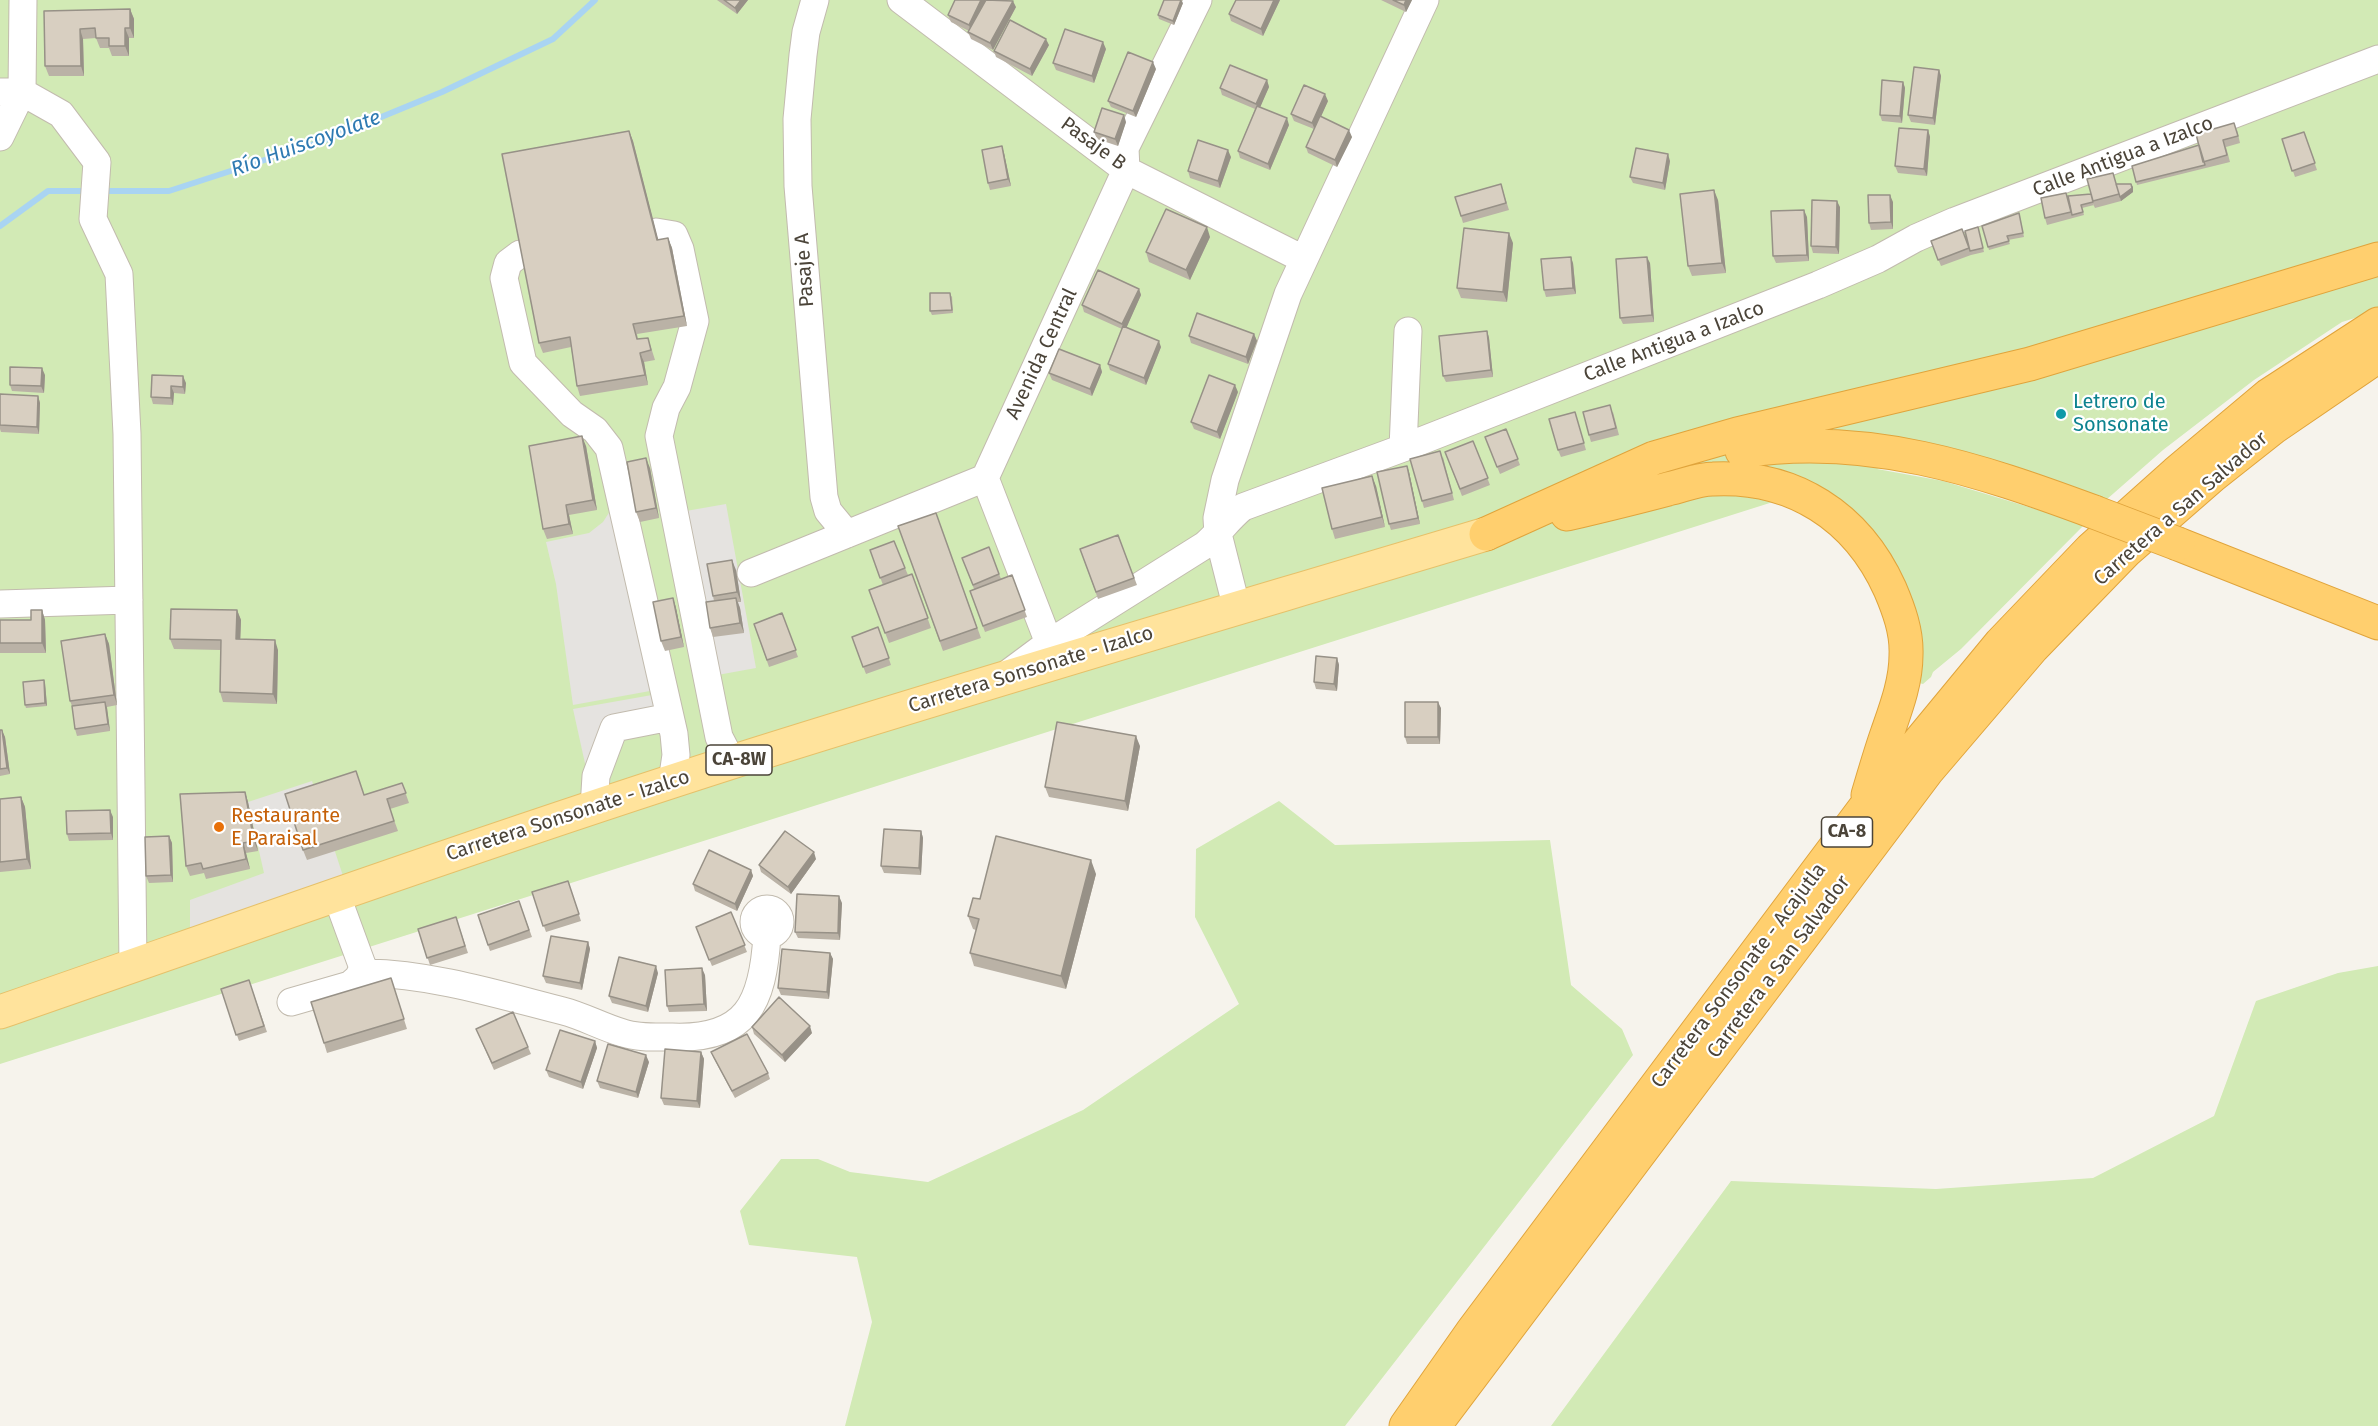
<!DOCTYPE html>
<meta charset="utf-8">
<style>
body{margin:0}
canvas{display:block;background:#f6f3ec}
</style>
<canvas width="2378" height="1426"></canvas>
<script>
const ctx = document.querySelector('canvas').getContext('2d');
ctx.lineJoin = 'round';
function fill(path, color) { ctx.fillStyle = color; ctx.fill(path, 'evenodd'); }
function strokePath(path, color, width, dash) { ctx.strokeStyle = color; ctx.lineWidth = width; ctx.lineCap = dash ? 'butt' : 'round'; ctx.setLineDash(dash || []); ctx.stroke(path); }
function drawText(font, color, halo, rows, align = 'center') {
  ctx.font = font + ' "Fira Sans",sans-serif'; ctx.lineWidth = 4.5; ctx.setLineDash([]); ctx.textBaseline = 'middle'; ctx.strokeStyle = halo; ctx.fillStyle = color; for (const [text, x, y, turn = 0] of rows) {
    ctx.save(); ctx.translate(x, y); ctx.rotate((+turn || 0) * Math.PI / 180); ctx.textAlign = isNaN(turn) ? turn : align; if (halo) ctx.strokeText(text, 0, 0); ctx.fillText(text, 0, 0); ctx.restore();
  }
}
fill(new Path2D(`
 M0,0H2378V311L2342,322L2254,380L2163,450L2106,500L1949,447L1877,469L1943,481L2085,524L1961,649L1933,672L1931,677L1923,684L1919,683C1920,671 1924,659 1922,647C1916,609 1900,562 1875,533C1860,515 1836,502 1817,488L0,1064Z
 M1279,801L1335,845L1550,840L1571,985L1622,1029L1633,1055L1345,1426H845L872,1322L857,1257L749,1245L740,1211L781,1159H818L850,1172L928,1182L1083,1110L1239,1004L1195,917L1196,849Z
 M2378,966V1426H1551L1731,1181L1936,1189L2093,1178L2214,1116L2256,1001L2338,973Z`), '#d2eab5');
fill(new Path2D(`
 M726,504L756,668L712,676L686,511Z
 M612,508L650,691L573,705L556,584L546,542L589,533L603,522Z
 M652,695L656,717L611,725L588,777L573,709Z
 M312,781L343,876L190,928V900L264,873L248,802Z`), '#e5e3e0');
strokePath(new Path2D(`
 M101,191H169L323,141L442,92L553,39L595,0
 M0,226L48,191H87`), '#a9d4f2', 6);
const minor = new Path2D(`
 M815,0L806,32L803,55L797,119L798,186L824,497L828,511L847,534
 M901,0L1126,170L1303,259
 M0,92H22L61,114L97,162L93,219L119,274L127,434L133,966
 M0,137L22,92L23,0
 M656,232L674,235L680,249L695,321L677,387L666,408L659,436L719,737L732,762
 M520,254L508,263L504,278L523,363L572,414L595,430L609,448L674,734L676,755L672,782
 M1403,448L1408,331
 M985,478L1049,643
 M751,573L985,478L1126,170L1125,148L1198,0
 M0,604L129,600
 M1237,609L1218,534L1217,518L1225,480L1288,294L1425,0
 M1010,672L1049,643L1205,545C1219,533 1229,518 1243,507L1403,448L1818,285L1878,259L1916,238L1955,221L2378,59
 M594,808L596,776L614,728L670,717
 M336,894L362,965L367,973C432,974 500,995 563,1011C583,1016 602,1027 623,1033C638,1038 656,1037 672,1037C747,1040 763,1003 767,935
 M754 922a13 13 0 1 1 26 0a13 13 0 1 1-26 0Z
 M291,1002L350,985L358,978L363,968`);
const major = new Path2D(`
 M0,1012C245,927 488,840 735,761C985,682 1236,609 1486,534`);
const highway = new Path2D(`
 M1742,451C1868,432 1978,469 2094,512
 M1567,514C1601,506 1634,498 1668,489C1682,486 1698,479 1713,479C1793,475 1857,516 1890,589C1899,610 1907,632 1906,655C1906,682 1896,708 1887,734C1880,754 1874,775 1868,795
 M1486,534L1654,458L1737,434L2030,364L2378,259
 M2178,544L2378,623
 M1406,1426L1472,1332L1864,809L2001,643L2091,549L2176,473L2269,395L2378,324
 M1434,1426L1927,771L2033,647L2126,551L2212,476L2274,427L2378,356`);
strokePath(minor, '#c2bbae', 29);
strokePath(major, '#e6c16a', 35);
strokePath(highway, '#e0a43c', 35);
strokePath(minor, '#fff', 27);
strokePath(major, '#ffe39c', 33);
strokePath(highway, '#ffcf6e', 33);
const highwayBridge = new Path2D(`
 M2094,512L2178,544`);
strokePath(highwayBridge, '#e0a43c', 35, []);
strokePath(highwayBridge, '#ffcf6e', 33);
fill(new Path2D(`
 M717,0H748L737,14Z
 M1280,0L1263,36L1231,21L1229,14Z
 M1381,0H1412L1406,12Z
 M1183,3L1174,25L1159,19L1158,15Z
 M1016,7L993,50L971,39L968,32L969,31L951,22L948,15Z
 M130,9L134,19V38H129V56H112L109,48H100L96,38L83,39L84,76H49L45,66L44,11Z
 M1049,45L1032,76L996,57L994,51Z
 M1106,49L1094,83L1056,70L1053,63Z
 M1156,69L1136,117L1111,107L1108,101Z
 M1939,70L1941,76L1935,125L1911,122L1908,115Z
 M1267,80L1269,87L1260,107L1289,125L1270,170L1240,158L1238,151L1255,109L1222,95L1220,88Z
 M1903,82L1905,88L1902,123L1882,121L1880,115Z
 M1328,101L1321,116L1352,137L1337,167L1308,153L1306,147L1314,129L1294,121L1291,114Z
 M1126,122L1118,146L1097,139L1094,132Z
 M1928,130L1930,137L1927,176L1898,173L1895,166Z
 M2237,130L2240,143L2226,147L2230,162L2137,185L2132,166L2199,145Z
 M629,131L633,141L658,240L668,238L672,248L687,326L637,334L638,339L648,338L655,360L644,362L648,385L580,396L577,386L571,347L543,353L539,343Z
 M2304,132L2317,170L2295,177L2282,139Z
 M1004,153L1011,186L990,190L988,183Z
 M1231,157L1220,188L1190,178L1188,171Z
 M1670,161L1665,190L1633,183L1630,177Z
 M2117,184H2131L2133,192L2121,201L2095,208L2093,204L2094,205L2082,208L2084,215L2047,225L2045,218L2068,196L2091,194Z
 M1503,191L1509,210L1463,223L1461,216Z
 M1718,200L1726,273L1692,276L1688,266Z
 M1893,202V229L1871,230L1869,223Z
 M1840,207L1839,254L1813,253L1811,246Z
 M2019,213L2024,237L2008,240L2010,244L1989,250L1982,226Z
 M1807,217L1809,261L1776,263L1773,256Z
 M1978,227L1984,252L1971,255L1941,266L1931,241L1962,229L1970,251Z
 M1210,237L1190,280L1149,262L1146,252Z
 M1513,243L1507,302L1461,298L1457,288Z
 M1573,263L1576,294L1546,297L1544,290Z
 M1650,263L1654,322L1623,324L1620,318Z
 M1139,289L1141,295L1126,328L1161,347L1146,385L1110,370L1108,364L1122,329L1084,312L1082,305Z
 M952,296L953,313L932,315L930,311Z
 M1487,331L1489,338L1493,377L1446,382L1443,376Z
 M1254,334L1257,341L1248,364L1191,343L1189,336Z
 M1100,365L1102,372L1092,396L1052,380L1049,373Z
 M45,375L44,393L12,391L10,385Z
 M152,375L186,383L185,394L174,393L173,405L153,404L151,397Z
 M1238,392L1220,439L1194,429L1191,422Z
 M38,396L40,403L39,434L1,432L0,429V403Z
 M1613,412L1619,435L1591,442L1589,435Z
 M1577,419L1586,450L1561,457L1558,450Z
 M1506,429L1520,465L1500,474L1485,437Z
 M1473,441L1490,485L1462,496L1445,452Z
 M586,446L597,510L569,515L573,534L547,539L543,529Z
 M1443,457L1454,500L1424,508L1422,501Z
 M1407,466L1409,472L1420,524L1391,530L1389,524Z
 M650,468L659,518L640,522L636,512Z
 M1376,486L1385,527L1335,539L1332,529Z
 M936,513L981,638L943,651L898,526Z
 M1118,535L1137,585L1098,599L1080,549Z
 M989,547L1001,579L1012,575L1027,617L985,632L970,591L974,589L962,558Z
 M870,550L905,568L908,575L883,585Z
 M736,570L741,602H738L740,608L744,633L713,637L710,628L714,601L713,596Z
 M912,574L931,628L889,643L869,590Z
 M673,598L676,608L684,647L665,651L661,641Z
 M42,610L45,620L46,653H0V620H31Z
 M237,610L241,620L240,639L278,650L277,704L223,702L220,692L221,650L174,649L170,639Z
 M782,613L798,657L769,667L754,624Z
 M878,627L891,665L866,674L852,637Z
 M105,634L109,644L117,705L107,707L110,731L77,736L75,729L72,706L70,701Z
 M1337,658L1339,665L1337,691L1316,689L1314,682Z
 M44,680L45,683L47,706L26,708L25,705Z
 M1441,708L1440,744H1407L1405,737Z
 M0,730L5,737L10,774L0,776Z
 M1140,746L1128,811L1049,797L1045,787Z
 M402,783L409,803L390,809L398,831L307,860L303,850L364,795Z
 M245,792L248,802L258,851L246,853L250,869L206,879L204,873L190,876L186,866Z
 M21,797L25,807L31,869L0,872V799Z
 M113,817V840L69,841L67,834Z
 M921,831L923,838L921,875L884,873L881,866Z
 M169,836L172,843L173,882L149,883L146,876Z
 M816,859L791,894L761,872L759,865Z
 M751,870L753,876L737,911L695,891L693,884Z
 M1096,874L1066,989L974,966L970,953L976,930L973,929L968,916L980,899Z
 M568,881L581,921L546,932L532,892Z
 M519,901L532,937L490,951L478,915Z
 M842,903L840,940L798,938L795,932Z
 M731,912L747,952L712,966L696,927Z
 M456,917L468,953L430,965L418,929Z
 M588,942L590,949L582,990L546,983L543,976Z
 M830,953L833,959L829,999L781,995L778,988Z
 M658,973L648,1012L612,1003L609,996Z
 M705,975L707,1011L669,1012L667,1006Z
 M391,978L407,1029L327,1053L324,1043Z
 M249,980L267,1032L239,1041L221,989Z
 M752,1027L812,1033L785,1062L754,1034Z
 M476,1029L528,1047L531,1054L494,1070Z
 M595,1041L597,1048L583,1089L549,1077L546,1070Z
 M701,1052L704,1059L700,1108L664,1105L661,1098Z
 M711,1052L768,1073L770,1079L735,1098L714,1059Z
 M649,1062L638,1098L600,1088L597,1081Z`), '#bab2a6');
fill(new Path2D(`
 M741,0H748L737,14L735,8Z
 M981,0H986L971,32L969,25Z
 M1181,0L1183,3L1174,25L1173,21Z
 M1274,0H1280L1263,36L1261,29Z
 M1406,0H1412L1406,12L1404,5Z
 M1013,1L1016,7L993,50L990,43Z
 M130,9L134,19V38L130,28Z
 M125,28L129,38V56L125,46Z
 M80,29L83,39L84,76L81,66Z
 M1046,39L1049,45L1032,76L1030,69Z
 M1103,42L1106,49L1094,83L1092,76Z
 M1153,62L1156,69L1136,117L1133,111Z
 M1939,70L1941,76L1935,125L1933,118Z
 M1267,80L1269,87L1259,110L1256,104Z
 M1903,82L1905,88L1902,123L1900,116Z
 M1325,94L1328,101L1315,130L1312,123Z
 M1124,115L1126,122L1118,146L1115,139Z
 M1287,118L1289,125L1270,170L1268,164Z
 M1349,130L1352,137L1337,167L1335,160Z
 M1928,130L1930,137L1927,176L1924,169Z
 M629,131L633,141L661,250L657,240Z
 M1002,146L1004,153L1011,186L1008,179Z
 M1228,150L1231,157L1220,188L1218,181Z
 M1668,154L1670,161L1665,190L1663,183Z
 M2113,173L2120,197L2131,184L2133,187V192L2121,201Z
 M1714,190L1718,200L1726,273L1722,263Z
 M1890,195L1893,202V229L1891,222Z
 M1837,201L1840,207L1839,254L1836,247Z
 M1804,210L1807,217L1809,261L1807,255Z
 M1207,227L1210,237L1190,280L1186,270Z
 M1509,233L1513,243L1507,302L1503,292Z
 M668,238L672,248L687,326L684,316Z
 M1571,257L1573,263L1576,294L1573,288Z
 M1647,257L1650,263L1654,322L1652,315Z
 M1139,289L1141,295L1125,331L1122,324Z
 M1487,331L1489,338L1493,377L1491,370Z
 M1254,334L1257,341L1248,364L1246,357Z
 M1159,341L1161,347L1146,385L1144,378Z
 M640,353L644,362L648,385L645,375Z
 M1100,365L1102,372L1092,396L1090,389Z
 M42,368L45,375L44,393L41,386Z
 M183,376L186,383L185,394L183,387Z
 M1235,385L1238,392L1220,439L1217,432Z
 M171,386L174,393L173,405L171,398Z
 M38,396L40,403L39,434L37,427Z
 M582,436L586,446L597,510L593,500Z
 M646,458L650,468L659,518L656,508Z
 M1407,466L1409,472L1420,524L1418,518Z
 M1372,476L1376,486L1385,527L1382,517Z
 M566,505L569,515L573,534L569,524Z
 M732,560L736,570L741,602L737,592Z
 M673,598L676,608L684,647L681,637Z
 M736,598L740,608L744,633L740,623Z
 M42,610L45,620L46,653L42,643Z
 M237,610L241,620L240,649L236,639Z
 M105,634L109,644L117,705L114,695Z
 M275,640L278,650L277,704L273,694Z
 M1337,658L1339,665L1337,691L1334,684Z
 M44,680L45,683L47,706L45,703Z
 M105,702L107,708L110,731L108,724Z
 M1438,702L1441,708L1440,744L1438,737Z
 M2,730L5,737L10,774L7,768Z
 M1136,736L1140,746L1128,811L1125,801Z
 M245,792L248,802L258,851L254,841Z
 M21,797L25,807L31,869L27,859Z
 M110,810L113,817V840L111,833Z
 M921,831L923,838L921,875L919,868Z
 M169,836L172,843L173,882L171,875Z
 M243,843L246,853L250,869L246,859Z
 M814,852L816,859L791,894L788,887Z
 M1091,860L1096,874L1066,989L1061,976Z
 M751,870L753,876L737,911L735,904Z
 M839,896L842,903L840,940L838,933Z
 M588,942L590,949L582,990L580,983Z
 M830,953L833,959L829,999L827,992Z
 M656,966L658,973L648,1012L646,1006Z
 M702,968L705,975L707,1011L704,1004Z
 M810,1026L812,1033L785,1062L782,1055Z
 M595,1041L597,1048L583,1089L581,1082Z
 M701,1052L704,1059L700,1108L697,1101Z
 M646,1055L649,1062L638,1098L636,1092Z`), '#979187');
const building = new Path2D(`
 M724,0H741L735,8Z
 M955,0H981L969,25L948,15Z
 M986,0L1013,1L990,43L968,32Z
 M1164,0H1181L1173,21L1158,15Z
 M1236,0H1274L1261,29L1229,14Z
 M1393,0H1406L1404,5Z
 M130,9V28H125V46H109V38H96L95,28L80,29L81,66H45L44,11Z
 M1010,20L1046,39L1030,69L994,51Z
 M1065,29L1103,42L1092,76L1053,63Z
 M1128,52L1153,62L1133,111L1108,101Z
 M1230,65L1267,80L1256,104L1220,88Z
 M1914,67L1939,70L1933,118L1908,115Z
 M1882,80L1903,82L1900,116L1880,115Z
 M1304,85L1325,94L1312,123L1291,114Z
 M1257,106L1287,118L1268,164L1238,151Z
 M1102,108L1124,115L1115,139L1094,132Z
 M1320,116L1349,130L1335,160L1306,147Z
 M2234,123L2238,136L2223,140L2227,155L2203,162L2196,134Z
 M1899,128L1928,130L1924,169L1895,166Z
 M629,131L657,240L668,238L684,316L633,324L637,339L648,338L651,350L640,353L645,375L577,386L570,337L539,343L502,154Z
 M2304,132L2315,163L2292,171L2282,139Z
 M1198,140L1228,150L1218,181L1188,171Z
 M2199,145L2205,165L2136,182L2132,166Z
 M1002,146L1008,179L988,183L982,150Z
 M1636,148L1668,154L1663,183L1630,177Z
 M2113,173L2119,194L2093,201L2087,179Z
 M1501,184L1506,203L1461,216L1455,197Z
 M2116,184H2131L2132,188L2120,197Z
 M1714,190L1722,263L1688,266L1680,194Z
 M2066,193L2071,212L2045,218L2041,198Z
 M2091,194L2093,202L2081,205L2083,212L2072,215L2068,196Z
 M1868,195H1890L1891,222L1869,223Z
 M1812,200L1837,201L1836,247L1811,246Z
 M1166,209L1207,227L1186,270L1146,252Z
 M1804,210L1807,255L1773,256L1771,211Z
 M2019,213L2023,233L2007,236L2009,241L1988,247L1982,226Z
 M1978,227L1983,248L1970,251L1965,231Z
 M1464,228L1509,233L1503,292L1457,288Z
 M1962,229L1969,248L1938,260L1931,241Z
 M1571,257L1573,288L1544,290L1541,259Z
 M1647,257L1652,315L1620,318L1616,259Z
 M1098,270L1139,289L1122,324L1082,305Z
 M930,293H950L952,310L930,311Z
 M1197,313L1254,334L1246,357L1189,336Z
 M1123,326L1159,341L1144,378L1108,364Z
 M1487,331L1491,370L1443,376L1439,336Z
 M1059,349L1100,365L1090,389L1049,373Z
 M10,367L42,368L41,386L10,385Z
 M152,375L183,376V387L171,386V398L151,397Z
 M1209,375L1235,385L1217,432L1191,422Z
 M0,394L38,396L37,427L0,425Z
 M1610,405L1616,428L1589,435L1583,412Z
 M1575,412L1584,443L1558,450L1549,419Z
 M1506,429L1518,459L1497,467L1485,437Z
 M582,436L593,500L566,505L569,524L543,529L529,446Z
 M1473,441L1488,478L1460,489L1445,452Z
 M1440,451L1452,493L1422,501L1410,459Z
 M646,458L656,508L636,512L627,462Z
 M1407,466L1418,518L1389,524L1377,472Z
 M1372,476L1382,517L1332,529L1322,488Z
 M936,513L977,628L940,641L898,526Z
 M1118,535L1134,578L1096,592L1080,549Z
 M894,541L905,568L880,578L870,550Z
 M989,547L999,574L973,585L962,558Z
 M732,560L737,592L713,596L707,564Z
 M912,574L928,618L885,633L869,590Z
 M1012,575L1025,610L983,626L970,591Z
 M673,598L681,637L661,641L653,602Z
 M736,598L740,623L710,628L706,602Z
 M171,609L237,610L236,639L275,640L273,694L220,692L221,640L170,639Z
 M31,610H42V643H0V620H31Z
 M782,613L796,650L767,660L754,624Z
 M878,627L889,658L863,667L852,637Z
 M105,634L114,695L70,701L61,641Z
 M1316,656L1337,658L1334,684L1314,682Z
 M44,680L45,703L25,705L23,682Z
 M105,702L108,724L75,729L72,706Z
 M1405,702H1438V737H1405Z
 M1057,722L1136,736L1125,801L1045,787Z
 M0,730H2L7,768L0,769Z
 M356,771L364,795L402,783L406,793L387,799L394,821L303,850L285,794Z
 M245,792L254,841L243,843L246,859L203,869L201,863L186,866L180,794Z
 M21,797L27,859L0,862V799Z
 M110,810L111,833L67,834L66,811Z
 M884,829L921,831L919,868L881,866Z
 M785,831L814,852L788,887L759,865Z
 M169,836L171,875L146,876L145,837Z
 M996,836L1091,860L1061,976L970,953L979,919L968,916L973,898L980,899Z
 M709,850L751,870L735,904L693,884Z
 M568,881L579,914L543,926L532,892Z
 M797,894L839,896L838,933L795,932Z
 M519,901L529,930L488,945L478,915Z
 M731,912L745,945L709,960L696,927Z
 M456,917L465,946L427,958L418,929Z
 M551,936L588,942L580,983L543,976Z
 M782,949L830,953L827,992L778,988Z
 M619,957L656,966L646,1006L609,996Z
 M702,968L704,1004L667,1006L665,970Z
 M391,978L404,1019L324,1043L311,1002Z
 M249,980L264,1026L236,1035L221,989Z
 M779,997L810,1026L782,1055L752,1027Z
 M513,1012L528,1047L492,1063L476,1029Z
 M560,1030L595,1041L581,1082L546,1070Z
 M747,1034L768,1073L732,1091L711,1052Z
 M608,1044L646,1055L636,1092L597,1081Z
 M665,1049L701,1052L697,1101L661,1098Z`);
fill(building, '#d8cfc1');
strokePath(building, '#979187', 1.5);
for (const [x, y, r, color] of [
 [2061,414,6,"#0f9aa8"],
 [219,827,6,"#e8710a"]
]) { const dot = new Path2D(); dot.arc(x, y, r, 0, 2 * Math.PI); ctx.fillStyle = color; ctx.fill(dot); strokePath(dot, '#fff', 2); }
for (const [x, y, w] of [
 [739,760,66],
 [1847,832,51]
]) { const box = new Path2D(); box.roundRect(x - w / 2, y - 15, w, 30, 4.5); ctx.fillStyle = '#fff'; ctx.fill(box); strokePath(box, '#4b4439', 1.5); }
drawText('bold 18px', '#4b4439', null, [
 ["CA-8W",739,760],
 ["CA-8",1847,832]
]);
drawText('20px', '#4b4439', '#fff', [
 ["Pasaje B",1093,144,36],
 ["Calle Antigua a Izalco",2123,157,-21],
 ["Pasaje A",805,270,-94],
 ["Calle Antigua a Izalco",1674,342,-21],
 ["Avenida Central",1042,354,-65],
 ["Carretera a San Salvador",2181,509,-41],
 ["Carretera Sonsonate - Izalco",1031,670,-17],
 ["Carretera Sonsonate - Izalco",568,816,-18],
 ["Carretera a San Salvador",1779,967,-53],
 ["Carretera Sonsonate - Acajutla",1739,976,-53]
]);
drawText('20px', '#0d838f', '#fff', [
 ["Letrero de",2073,402],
 ["Sonsonate",2073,425]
], 'left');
drawText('20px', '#c56008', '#fff', [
 ["Restaurante",231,816],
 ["E Paraisal",231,839]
], 'left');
drawText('italic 21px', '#2e7ab2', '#fff', [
 ["Río Huiscoyolate",306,144,-20]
]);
</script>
